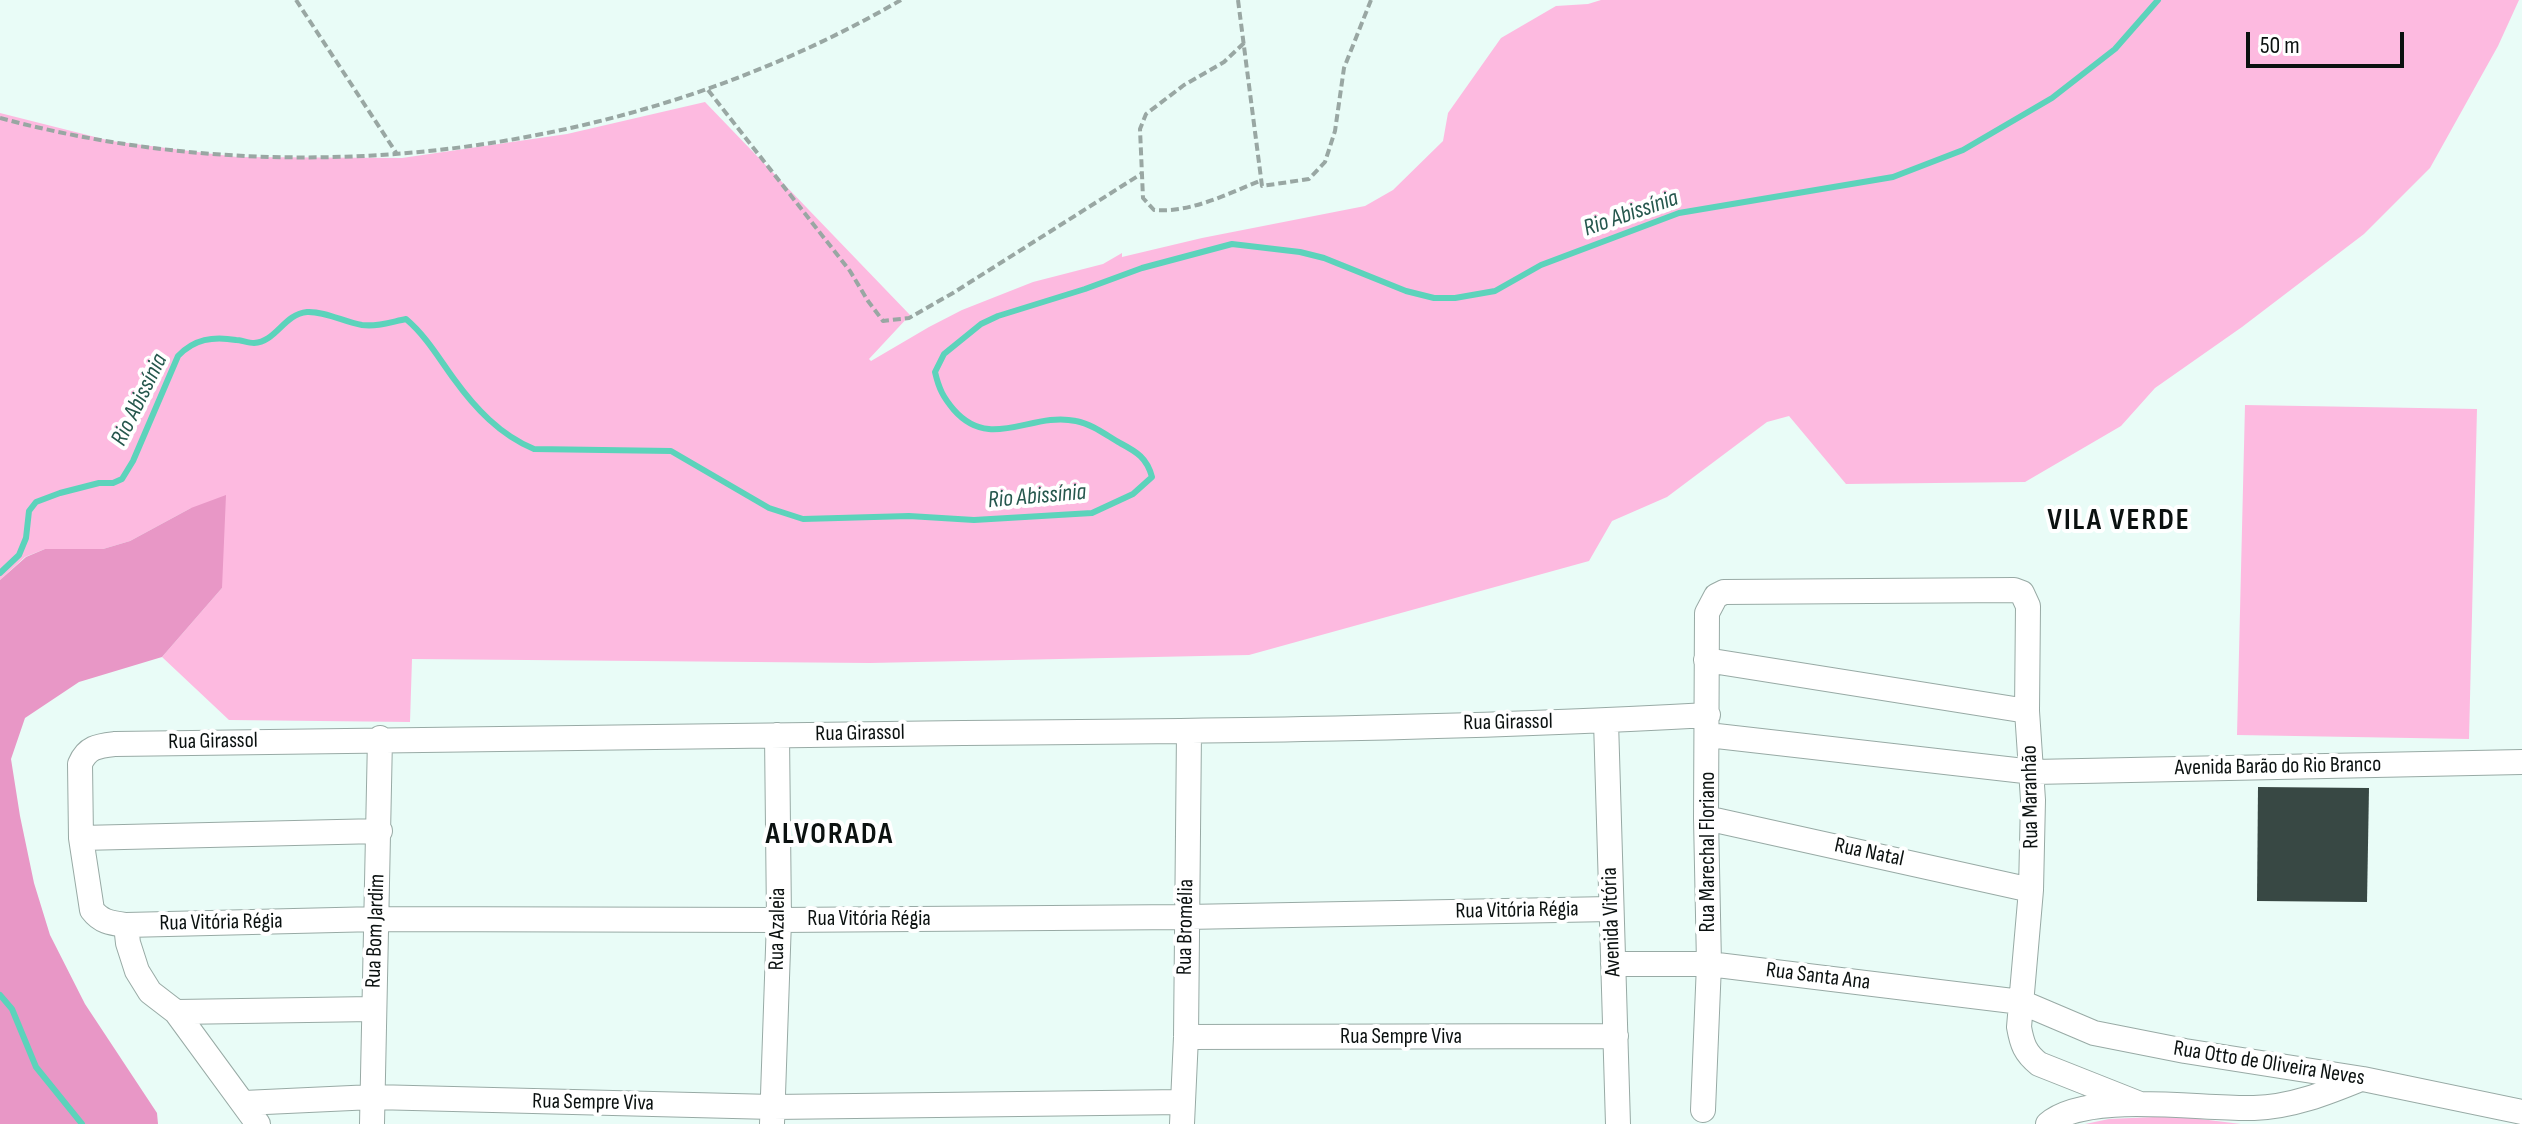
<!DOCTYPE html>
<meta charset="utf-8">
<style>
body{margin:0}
#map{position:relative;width:2522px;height:1124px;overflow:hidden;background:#e9fcf7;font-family:"Sofia Sans Condensed",sans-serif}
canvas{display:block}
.scale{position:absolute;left:2246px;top:32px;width:158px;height:36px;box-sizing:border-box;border:4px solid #0b1110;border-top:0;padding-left:10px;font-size:24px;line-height:28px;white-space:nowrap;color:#0b1110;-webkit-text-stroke:6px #fff;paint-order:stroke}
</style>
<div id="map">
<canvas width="2522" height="1124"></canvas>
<div class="scale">50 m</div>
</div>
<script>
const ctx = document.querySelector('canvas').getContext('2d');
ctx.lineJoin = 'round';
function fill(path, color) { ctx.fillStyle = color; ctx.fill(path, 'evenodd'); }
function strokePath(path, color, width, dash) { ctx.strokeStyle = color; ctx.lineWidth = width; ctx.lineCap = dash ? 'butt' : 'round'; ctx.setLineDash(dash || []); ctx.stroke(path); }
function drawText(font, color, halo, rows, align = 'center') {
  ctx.font = font + ' "Sofia Sans Condensed",sans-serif'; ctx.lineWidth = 8; ctx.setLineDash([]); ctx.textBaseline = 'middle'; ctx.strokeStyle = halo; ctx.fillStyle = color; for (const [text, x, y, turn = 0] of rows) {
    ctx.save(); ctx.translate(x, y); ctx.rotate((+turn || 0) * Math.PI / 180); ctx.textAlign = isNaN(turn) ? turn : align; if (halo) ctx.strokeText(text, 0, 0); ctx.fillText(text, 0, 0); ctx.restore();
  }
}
fill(new Path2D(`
 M1601,0H2519L2498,46L2430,168L2364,234L2242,327L2155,388L2121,426L2025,482L1846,484L1789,416L1767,422L1667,497L1612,521L1589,561L1249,655L870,663L412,659L410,722L229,720L162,657L222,588L191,508L130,541L103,549H45L25,557L0,580V113L111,141L237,157L402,158L567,134L705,102L910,315L869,359L871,361L929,327L962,310L1033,282L1103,264L1122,253V257L1202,238L1365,206L1393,190L1443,141L1448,113L1501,38L1556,6L1588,4Z
 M2245,405L2477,409L2469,739L2237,735Z
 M2176,1116L2241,1124H2085L2109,1119Z`), '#fdbae0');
fill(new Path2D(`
 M226,495L222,588L162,657L79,682L25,718L11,759L20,816L34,883L50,935L85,1004L157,1113L158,1124H0V580L26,557L45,549H103L130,541L191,508Z`), '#e897c6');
strokePath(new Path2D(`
 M0,573L19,555L26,538L29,511L36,502L60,493L99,483H113L122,479L133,461L178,356C194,339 213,336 236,340C241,340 248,343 254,343C276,342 284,314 307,312C325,311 344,322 362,325C377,327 391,322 406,319C426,336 438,357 454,379C475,408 500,435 534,449L671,451L769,508L803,519L909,516L974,520L1092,513L1133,494L1152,477C1147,458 1137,452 1120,443C1106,435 1092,424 1076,421C1031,411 991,452 954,410C943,397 939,389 935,372L944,354L981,324L998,316L1085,289L1142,268L1232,244L1300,252L1324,258L1406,291L1434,298H1455L1495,291L1541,265L1679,213L1893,177L1963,150L2052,98L2115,49L2158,0
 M0,995L12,1009L36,1067L82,1124`), '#5cd3bb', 6);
fill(new Path2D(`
 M2258,787L2369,788L2367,902L2257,901Z`), '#384844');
const minor = new Path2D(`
 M1706,660L2027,711
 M1606,721L1618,1124
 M1708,735L2033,772L2522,762
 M1706,818L2031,890
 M81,838L380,831
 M1611,909L1186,917L779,920L378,919L126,925C111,923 101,922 92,910L81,838L80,764C87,747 98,746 115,744C398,738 681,735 963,733C1211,731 1460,729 1708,715
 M126,925L128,943L137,971L150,992L176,1012L258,1124
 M1613,964H1709L2021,1002L2094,1033L2185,1051L2363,1079L2522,1112
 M176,1012L373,1009
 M1186,1037L1616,1036
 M244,1103L373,1097L773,1107L1183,1102
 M1703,1110L1709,964L1706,818L1707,613L1716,596L1724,592L2014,590L2022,593L2028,606L2027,711L2033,800L2031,890L2019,1027C2022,1044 2025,1053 2039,1064L2140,1104
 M372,1124L380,738
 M772,1124L779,920L777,735
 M1182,1124L1186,1037L1189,731
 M2048,1124C2087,1090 2202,1110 2254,1108C2291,1107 2327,1093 2361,1079`);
strokePath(minor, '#98aaa5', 26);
strokePath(new Path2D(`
 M296,0L397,154
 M1238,0L1262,186L1309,179L1325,162L1335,131L1344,68L1371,0
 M1244,43L1224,62L1184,85L1146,114L1140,129L1143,198L1154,210C1191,213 1227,194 1262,180
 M708,90L850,271L868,301L883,321L909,318L953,293L1141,174
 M0,118C299,198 633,155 901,0`), '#99a7a3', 4, [8, 4]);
strokePath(minor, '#fff', 24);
drawText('22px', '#0b1110', '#fff', [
 ["Rua Girassol",1508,723,-1],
 ["Rua Girassol",860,734,-1],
 ["Rua Girassol",213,742,-1],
 ["Avenida Barão do Rio Branco",2278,767,-1],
 ["Rua Maranhão",2031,797,-91],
 ["Rua Marechal Floriano",1708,852,-90],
 ["Rua Natal",1869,853,12],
 ["Rua Vitória Régia",1517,911,-1],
 ["Rua Vitória Régia",869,919],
 ["Avenida Vitória",1612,922,-92],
 ["Rua Vitória Régia",221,923,-1],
 ["Rua Bromélia",1186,927,-89],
 ["Rua Azaleia",778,929,-89],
 ["Rua Bom Jardim",376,931,-88],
 ["Rua Santa Ana",1818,977,7],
 ["Rua Sempre Viva",1401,1037],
 ["Rua Otto de Oliveira Neves",2269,1064,9],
 ["Rua Sempre Viva",593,1103,1]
]);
drawText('italic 24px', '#25574d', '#fff', [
 ["Rio Abissínia",1631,214,-19],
 ["Rio Abissínia",140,400,-64],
 ["Rio Abissínia",1037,497,-5]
]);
ctx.letterSpacing = '2px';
drawText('bold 30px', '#0b1110', '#fff', [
 ["VILA VERDE",2119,521],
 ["ALVORADA",830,835]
]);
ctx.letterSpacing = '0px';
</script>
